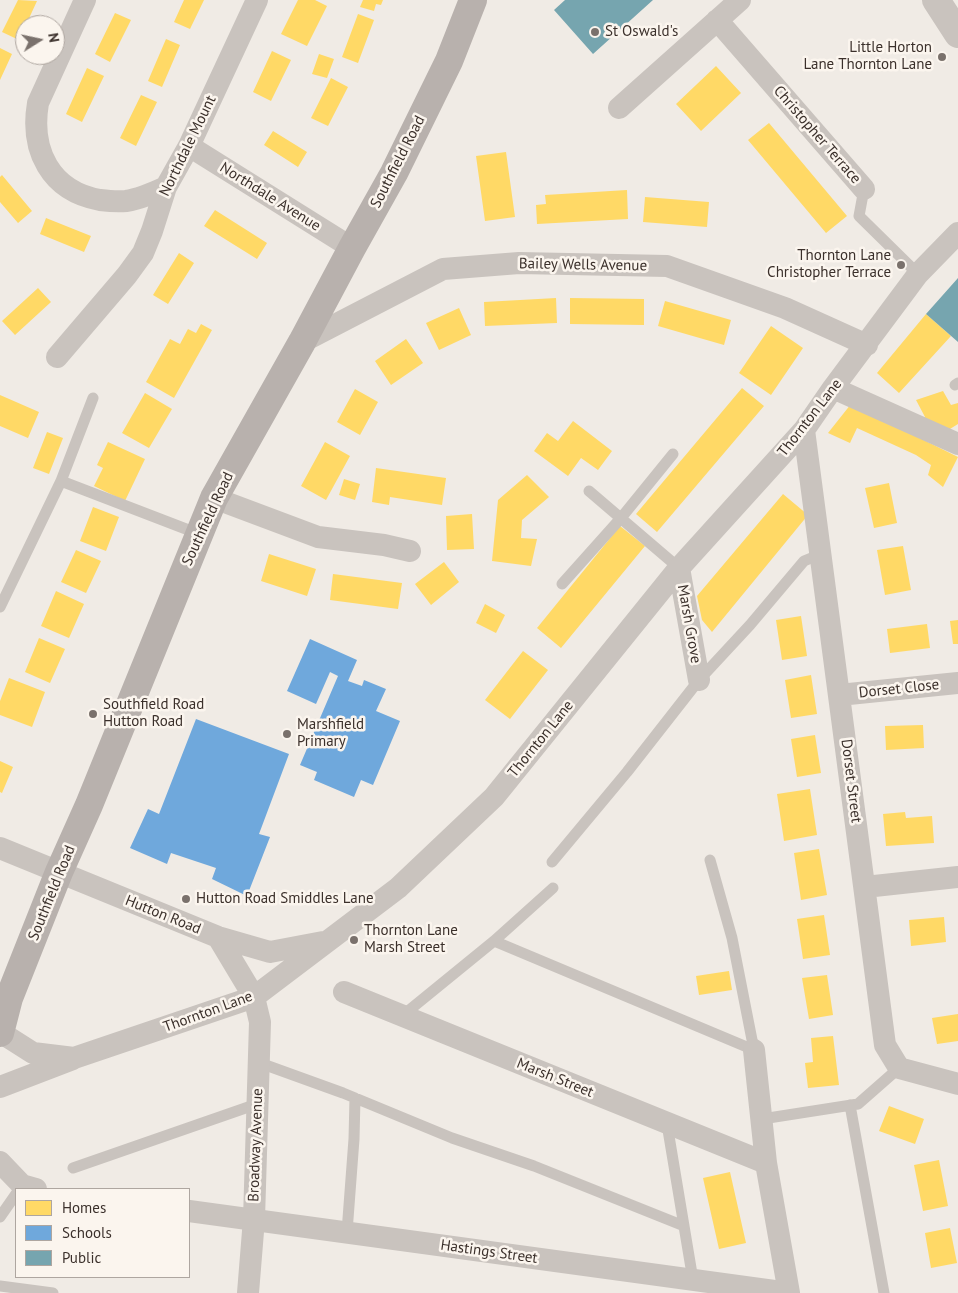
<!DOCTYPE html>
<style>
body{margin:0}
#map{position:relative;width:958px;height:1293px;overflow:hidden;background:#f0ebe5;font-family:"PT Sans",sans-serif}
canvas{display:block}
.legend{position:absolute;left:15px;top:1188px;width:175px;height:90px;box-sizing:border-box;background:#fbf5ee;border:1px solid #aea6a0;margin:0;padding:6px 9px;list-style:none;font-size:15px;color:#3b302b}
.legend li{display:flex;align-items:center;gap:10px;height:25px}
.legend b{width:25px;border:1px solid #aea6a0}
.north{position:absolute;left:15px;top:15px;width:50px;height:50px;box-sizing:border-box;background:#fbf5ee;border:1px solid #aea6a0;border-radius:50%;rotate:80deg;font-size:14px;font-weight:700;line-height:20px;text-align:center;color:#3b302b}
.north::after{content:'';display:block;margin:auto;width:18px;height:22px;background:#7a716c;clip-path:polygon(50% 0,100% 100%,50% 72%,0 100%)}
</style>
<div id="map">
<canvas width="958" height="1293"></canvas>
<ul class="legend">
<li><b style="height:14px;background:#ffd966"></b>Homes</li>
<li><b style="height:14px;background:#6fa8dc"></b>Schools</li>
<li><b style="height:14px;background:#76a5af"></b>Public</li>
</ul>
<div class="north">N</div>
</div>
<script>
const ctx = document.querySelector('canvas').getContext('2d');
ctx.lineJoin = 'round';
function fill(path, color) { ctx.fillStyle = color; ctx.fill(path, 'evenodd'); }
function strokePath(path, color, width, dash) { ctx.strokeStyle = color; ctx.lineWidth = width; ctx.lineCap = dash ? 'butt' : 'round'; ctx.setLineDash(dash || []); ctx.stroke(path); }
function drawText(font, color, halo, rows, align = 'center') {
  ctx.font = font + ' "PT Sans",sans-serif'; ctx.lineWidth = 5; ctx.setLineDash([]); ctx.textBaseline = 'middle'; ctx.strokeStyle = halo; ctx.fillStyle = color; for (const [text, x, y, turn = 0] of rows) {
    ctx.save(); ctx.translate(x, y); ctx.rotate((+turn || 0) * Math.PI / 180); ctx.textAlign = isNaN(turn) ? turn : align; if (halo) ctx.strokeText(text, 0, 0); ctx.fillText(text, 0, 0); ctx.restore();
  }
}
fill(new Path2D(`
 M18,0L37,1L19,40L2,32Z
 M184,0H204L190,29L174,22Z
 M298,0H315L327,6L307,46L281,34Z
 M363,0H383L381,5L376,4L374,11L360,7Z
 M115,13L131,20L110,62L95,54Z
 M358,14L374,20L358,63L342,57Z
 M166,39L180,45L162,87L148,81Z
 M0,48L12,54L0,80Z
 M272,51L291,60L271,101L253,92Z
 M319,54L334,59L327,78L312,74Z
 M716,66L741,93L701,131L676,104Z
 M87,68L104,76L82,122L66,114Z
 M331,78L348,87L328,126L311,118Z
 M141,95L157,102L136,146L120,138Z
 M769,123L847,216L826,233L748,140Z
 M273,131L307,152L298,167L264,145Z
 M506,152L515,217L485,221L476,156Z
 M2,175L32,211L18,223L0,202V177Z
 M627,190L628,219L537,224L536,205L546,204L545,195Z
 M645,197L709,202L707,227L643,222Z
 M215,210L267,243L257,259L204,226Z
 M46,218L91,236L84,252L40,234Z
 M179,253L194,263L168,304L153,295Z
 M38,288L51,302L15,335L2,321Z
 M556,298L557,323L485,326L484,302Z
 M570,298L644,299V325L570,324Z
 M665,301L731,320L724,345L658,326Z
 M459,308L471,335L439,350L426,323Z
 M926,314L951,336L899,393L877,373Z
 M201,324L212,330L174,398L146,382L170,339L180,344L188,329L196,333Z
 M771,326L803,348L771,395L739,373Z
 M406,339L423,363L391,385L375,361Z
 M742,388L764,406L657,532L636,514Z
 M355,389L378,402L360,435L337,422Z
 M943,391L951,405L958,403V424L945,432L918,420L925,417L916,400Z
 M145,393L172,409L149,448L122,433Z
 M0,395L39,412L28,438L0,426Z
 M851,404L958,457L943,487L928,475L931,465L916,455L857,428L850,443L828,433Z
 M573,421L612,451L598,470L581,458L568,476L534,451L547,433L558,441Z
 M47,432L63,438L49,474L33,468Z
 M108,442L145,459L125,501L94,486L103,468L97,465Z
 M325,442L350,456L326,500L301,486Z
 M376,468L446,478L442,505L390,497L389,505L372,502Z
 M527,475L549,497L522,520L521,538L537,539L531,566L492,561L498,500Z
 M344,479L360,484L355,500L339,495Z
 M889,483L897,523L874,528L865,488Z
 M783,494L808,515L712,632L702,620L697,596Z
 M93,507L119,517L106,551L80,541Z
 M472,514L474,549L447,550L446,516Z
 M620,526L645,546L561,648L537,628Z
 M903,546L911,590L885,595L877,550Z
 M76,550L101,561L86,593L61,582Z
 M269,554L316,569L307,596L261,581Z
 M444,562L459,582L431,605L415,584Z
 M333,574L402,583L398,609L330,600Z
 M56,591L84,604L69,638L41,626Z
 M485,604L505,615L496,633L476,623Z
 M801,616L807,656L782,660L776,620Z
 M958,620V644H953L950,621Z
 M927,624L930,648L890,653L887,629Z
 M39,638L65,649L50,683L25,672Z
 M523,651L548,670L510,719L485,700Z
 M811,675L817,714L791,718L785,680Z
 M9,678L45,692L32,727L0,715V701Z
 M923,725L924,748L886,750L885,726Z
 M815,735L821,773L797,777L791,739Z
 M0,761L13,767L2,793L0,792Z
 M810,789L817,835L784,841L777,794Z
 M905,812L906,818L932,816L934,843L886,846L883,814Z
 M819,849L827,895L801,900L794,853Z
 M824,915L830,955L803,959L797,919Z
 M944,917L946,942L911,946L909,920Z
 M729,971L732,990L699,995L696,976Z
 M827,975L833,1015L809,1019L802,978Z
 M958,1014V1041L937,1044L932,1018Z
 M833,1036L839,1085L808,1088L805,1063L813,1062L811,1038Z
 M889,1106L924,1119L915,1144L879,1131Z
 M939,1160L948,1206L923,1211L914,1165Z
 M730,1172L746,1243L719,1249L703,1178Z
 M950,1228L957,1263L931,1268L925,1233Z`), '#ffd966');
fill(new Path2D(`
 M310,639L357,660L348,681L362,686L364,680L386,689L376,711L400,721L373,785L361,780L354,797L314,780L317,772L300,765L338,676L330,672L316,704L287,691Z
 M196,719L289,754L259,834L270,837L247,896L212,879L216,868L171,853L167,864L130,848L148,809L159,814Z`), '#6fa8dc');
fill(new Path2D(`
 M565,0H653L593,54L554,10Z
 M958,278V342L926,314Z`), '#76a5af');
strokePath(new Path2D(`
 M864,189L859,216L918,274
 M955,385L958,383
 M93,398L61,481L199,534
 M589,491L679,568
 M562,584L621,518L673,454
 M0,607L61,481
 M710,860L732,938L754,1050
 M552,862L627,772L699,680L750,625L804,561L821,554
 M494,941L754,1050
 M402,1016L494,941L553,888
 M260,1063L343,1093L452,1138L534,1166L684,1226
 M850,1105L884,1293
 M762,1119L858,1104L899,1068
 M667,1124L693,1280
 M73,1168L257,1104
 M0,1217L16,1194
 M347,1232L354,1139L355,1098
 M0,1286L53,1293`), '#c9c3be', 11);
strokePath(new Path2D(`
 M85,0L38,103C30,150 50,191 100,200C108,201 117,202 126,201C140,199 153,193 166,187
 M717,20L864,189
 M619,108L740,0
 M189,146L352,248
 M302,342L443,269L519,263L667,266L785,308L867,345
 M57,357L127,275L143,253L152,231L166,187L189,146L257,0
 M833,388L958,444
 M804,430L885,1045L899,1068L958,1084
 M214,498L318,537L384,545L410,551
 M679,568L699,680
 M839,695L958,683
 M0,848L218,937L270,952L323,942
 M865,887L958,877
 M218,937L254,997L260,1022L254,1219L248,1293
 M344,992L766,1163
 M0,1032L33,1053L74,1058L254,997L398,888L494,797L679,568L804,430L833,388L918,274L958,233
 M754,1050L766,1163L789,1293
 M0,1087L73,1059
 M0,1162L22,1185L36,1189
 M189,1211L789,1293`), '#c9c3be', 22);
strokePath(new Path2D(`
 M936,0L958,34`), '#c9c3be', 28);
strokePath(new Path2D(`
 M0,1033L9,998L59,872L89,805L214,498L302,342L352,248L394,173L449,61L473,0`), '#b8b1ad', 28);
for (const [x, y, r, color] of [
 [595,32,5,"#7a716c"],
 [942,57,5,"#7a716c"],
 [901,265,5,"#7a716c"],
 [93,714,5,"#7a716c"],
 [287,734,5,"#7a716c"],
 [186,899,5,"#7a716c"],
 [354,940,5,"#7a716c"]
]) { const dot = new Path2D(); dot.arc(x, y, r, 0, 2 * Math.PI); ctx.fillStyle = color; ctx.fill(dot); strokePath(dot, '#fbf5ee', 2); }
drawText('15px', '#3b302b', '#fbf5ee', [
 ["St Oswald's",605,32],
 ["Little Horton",932,48,"right"],
 ["Lane Thornton Lane",932,65,"right"],
 ["Thornton Lane",891,256,"right"],
 ["Christopher Terrace",891,273,"right"],
 ["Southfield Road",103,705],
 ["Hutton Road",103,722],
 ["Marshfield",297,725],
 ["Primary",297,742],
 ["Hutton Road Smiddles Lane",196,899],
 ["Thornton Lane",364,931],
 ["Marsh Street",364,948]
], 'left');
drawText('15px', '#3b302b', '#fbf5ee', [
 ["Christopher Terrace",817,135,49],
 ["Northdale Mount",188,146,-64],
 ["Southfield Road",398,162,-63],
 ["Northdale Avenue",270,197,32],
 ["Bailey Wells Avenue",583,265,1],
 ["Thornton Lane",810,418,-52],
 ["Southfield Road",208,519,-65],
 ["Marsh Grove",689,624,80],
 ["Dorset Close",899,689,-6],
 ["Thornton Lane",541,739,-51],
 ["Dorset Street",851,781,83],
 ["Southfield Road",52,893,-68],
 ["Hutton Road",163,915,22],
 ["Thornton Lane",208,1012,-20],
 ["Marsh Street",555,1078,22],
 ["Broadway Avenue",256,1145,-88],
 ["Hastings Street",489,1252,8]
]);
</script>
